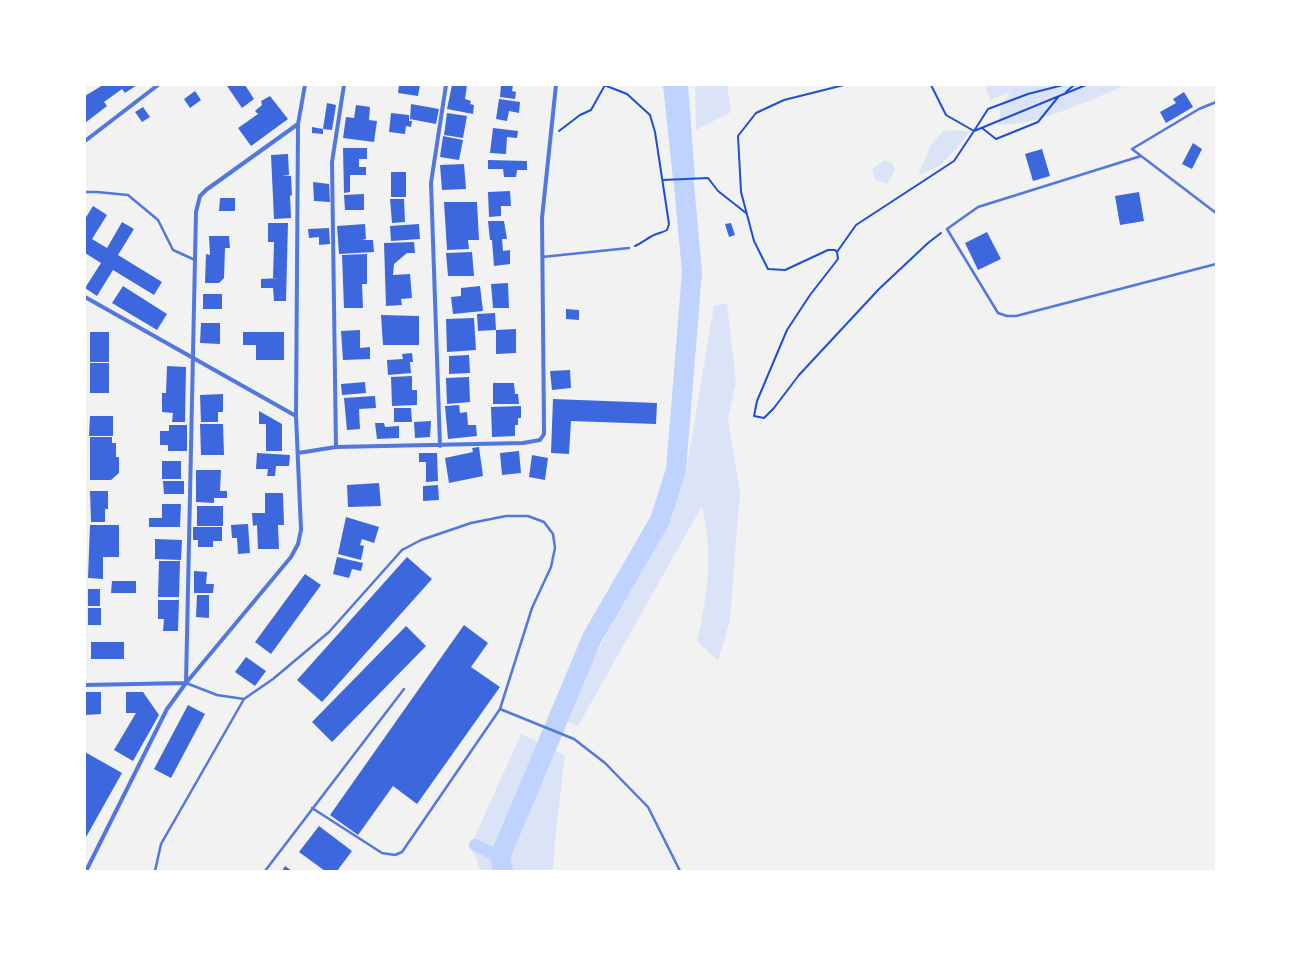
<!DOCTYPE html>
<style>
body{margin:0}
#map{position:relative;width:1301px;height:956px;overflow:hidden;background:#f2f2f2;font-family:"Noto Sans",sans-serif}
canvas{display:block}
.frame{position:absolute;inset:0;border:86px solid #fff;pointer-events:none}
</style>
<div id="map">
<canvas width="1301" height="956"></canvas>
<div class="frame"></div>
</div>
<script>
const ctx = document.querySelector('canvas').getContext('2d');
ctx.lineJoin = 'round';
function fill(path, color) { ctx.fillStyle = color; ctx.fill(path, 'evenodd'); }
function strokePath(path, color, width, dash) { ctx.strokeStyle = color; ctx.lineWidth = width; ctx.lineCap = dash ? 'butt' : 'round'; ctx.setLineDash(dash || []); ctx.stroke(path); }
fill(new Path2D(`
 M695,85H727L731,112L696,130Z
 M985,85H1126C1095,98 1032,128 999,124L1000,109L1010,92L990,100Z
 M960,130L969,132L958,147L939,166L918,175L931,145L943,131Z
 M885,160L893,164L895,170L888,183L875,180L872,169Z
 M727,303L736,382L728,419L740,492L730,620L718,661L697,641C708,595 713,553 702,506L578,726L564,720L686,472L714,306Z
 M521,734L565,755L555,840L553,871H481L471,845Z`), '#dbe4f7');
fill(new Path2D(`
 M663,85H688L695,178L673,179Z`), '#bfd3fe');
strokePath(new Path2D(`
 M475,845L500,857`), '#bfd3fe', 12);
strokePath(new Path2D(`
 M503,871L500,857L592,638L660,520L676,470L692,272L681,153`), '#bfd3fe', 20);
fill(new Path2D(`
 M103,85H137L125,93L122,89L104,102L107,106L85,123V96Z
 M229,85H245L254,99L242,108L227,86Z
 M399,85H420L418,96L398,93Z
 M452,85H467L465,99L471,101L470,104L474,105L473,114L447,109Z
 M501,85H513L512,91L516,92L515,99L500,97Z
 M195,91L201,100L190,108L184,99Z
 M1184,92L1193,107L1166,123L1160,112L1176,103L1173,99Z
 M270,96L288,119L251,146L238,128L258,114L255,111L262,105L261,101Z
 M499,99L520,102L519,113L509,111L507,121L496,119Z
 M327,103L336,105L332,130L323,129Z
 M411,104L439,109L436,124L410,119Z
 M356,105L370,107L369,120L377,121L374,142L343,138L346,117L354,118Z
 M143,107L150,117L142,122L135,112Z
 M391,113L409,115V121H412L411,127L406,126L405,134L389,132Z
 M447,113L467,116L463,138L444,135Z
 M312,127L323,129V134L312,133Z
 M493,128L518,131L517,138L507,137L506,154L490,153Z
 M443,136L463,140L459,160L440,157Z
 M1193,143L1202,149L1192,169L1182,164Z
 M343,148H367V159H359V167H366V175H350V192L344,193Z
 M1042,149L1050,176L1033,181L1025,154Z
 M288,154L289,175L282,176H291L292,196L290,195L291,218L274,219L271,155Z
 M488,160L527,161V170H517L516,177H504L503,169H488Z
 M464,164L466,189L442,190L440,165Z
 M391,172H406V197H391Z
 M313,182L329,184L330,202L314,201Z
 M510,191L511,206H501V216L489,217L488,192Z
 M1139,192L1144,221L1120,225L1115,196Z
 M364,194V210H345L344,195Z
 M220,198H235V211H219Z
 M390,199H404L405,222L392,223Z
 M444,202H477L479,240H468L469,249L447,250Z
 M93,206L107,215L92,239L107,248L122,222L134,229L118,255L162,282L154,295L113,270L97,296L85,288L101,263L85,253V219Z
 M488,221H504L507,239H502L503,251L510,250V264L494,266L492,240H490Z
 M268,223H288L286,301H274L273,288H261V279L280,278H273L274,242H268Z
 M731,223L735,235L729,237L725,224Z
 M365,224L366,239L362,240H373L374,252L339,254L337,226Z
 M419,224L420,239L391,241L390,226Z
 M329,228L330,244L319,245V237L309,238L308,229Z
 M987,232L1001,259L978,270L965,243Z
 M209,236H229L230,248H225L224,278L219,283H205L206,254L210,255Z
 M414,242L415,253H407L394,264L393,275L410,274L412,298L401,299L402,305L386,306L384,243Z
 M472,252L474,276H448L446,253Z
 M367,254V284H362L363,308H344L342,255Z
 M508,283L509,308H493L491,284Z
 M123,286L167,314L157,330L112,303Z
 M480,286L483,311L453,314L451,297L461,296V288Z
 M203,294H222V309H203Z
 M566,309L579,310V320L566,319Z
 M495,313L496,330L478,331L477,314Z
 M381,315L419,316V345H383Z
 M474,318L476,350L447,352L446,319Z
 M201,323H220V344L200,343Z
 M516,329V353L496,354V330Z
 M360,330V348L370,347V359L343,360L341,331Z
 M90,332H109V362H90Z
 M243,332H284V360H256V345H243Z
 M412,353L413,362H410L411,373L388,375L387,360L403,359L402,354Z
 M469,355L470,373L449,374V356Z
 M90,363H109V393H90Z
 M167,366L186,367L185,422H172L173,413L162,412V393H166Z
 M570,370L571,388L552,390L550,371Z
 M412,376V390H417V405L392,406L391,377Z
 M469,377L470,402L447,404L446,378Z
 M365,382L366,393L342,395L341,384Z
 M493,383H514L515,394H518L519,404H493Z
 M223,394V412H218V422H201L200,395Z
 M375,396L376,408L359,409L360,429L347,430L344,398Z
 M553,399L657,403L656,424L571,421L569,454L551,453Z
 M459,405L460,413L467,412L468,425H476L477,436L448,439L445,406Z
 M521,406V418H518V425H515V436L492,437L491,407Z
 M394,408H411L412,422H394Z
 M259,411L282,424V451H266V424H259Z
 M90,416H113V436H89Z
 M431,421L430,437L415,438L414,422Z
 M375,423H384L385,427L399,426V438L377,439Z
 M200,424H223L224,455H201Z
 M169,425H187V451H168V445H160V431H169Z
 M90,437H112V443H116V457H119V473L111,480H90Z
 M479,447L483,476L449,483L445,458L473,452L472,448Z
 M519,451L521,473L502,475L500,453Z
 M257,453L290,455L289,466H276L275,476H267L268,469H256Z
 M419,453H437L438,481L426,482V462H419Z
 M532,455L548,458L545,480L529,477Z
 M162,461H181V479H162Z
 M196,470H221L220,491H227V498H214V503L196,502Z
 M163,481H184V494H164Z
 M379,483L381,506L348,507L347,485Z
 M438,485L439,500L423,501V486Z
 M90,491H108V509H105V522H91Z
 M265,493H283L284,525H278L279,549H258L257,525L253,526L252,513H265Z
 M162,504H181L180,527H149V518H162Z
 M197,506H223V526H197Z
 M346,517L379,527L374,543L362,539L360,545L364,546L361,560L338,554Z
 M248,524L250,553L238,554L237,538H232L231,525Z
 M90,525H119V557H103V579L88,578Z
 M193,527H222V541H213V547H198V540H193Z
 M155,539L182,540L181,560L155,559Z
 M337,557L363,563L361,571L352,569L349,578L333,574Z
 M407,557L432,579L322,702L297,680Z
 M159,561H180L179,597H158Z
 M194,571L207,572L206,584H214L213,593H194Z
 M305,574L321,585L271,654L255,642Z
 M112,581H136V593H111Z
 M88,589H100V606H88Z
 M197,595H209V618L196,617Z
 M158,600H179L178,631H163L164,619H158Z
 M88,608H101V625H88Z
 M464,625L488,643L471,667L500,687L417,804L393,786L358,835L330,815Z
 M406,626L426,646L332,742L312,722Z
 M91,642H124V659H91Z
 M246,657L266,671L255,686L235,672Z
 M85,692H101V714L85,715Z
 M126,692H143L159,715L133,761L114,750L136,713H126Z
 M188,705L205,714L171,778L154,769Z
 M85,752L122,773L85,839Z
 M319,826L352,851L337,871H325L299,852Z
 M285,866L292,871H282Z`), '#3d67dc');
strokePath(new Path2D(`
 M604,85L627,94L650,115L655,132L669,224L667,230C662,233 657,233 652,236C646,239 642,243 635,246
 M844,85L784,100L756,113L738,136L741,192L754,241L768,269L785,270L828,250H835L837,252L838,259L810,295L787,330L757,401L754,416L764,418L774,408L799,375L879,289L928,243L941,233
 M931,85L946,115L974,131L988,109L1028,94L1063,85
 M1066,92L1074,85
 M982,128L996,139L1038,122L1059,96
 M559,131L580,115L591,110L605,85
 M663,180L708,178L718,191L746,213
 M837,252L856,225L954,161L974,131L1086,85`), '#1d4ed8', 2);
strokePath(new Path2D(`
 M1216,102L1199,109L1132,149L1216,213
 M1141,156L978,207L947,229L998,313L1007,316H1016L1216,264
 M85,192H97L128,195L158,220L173,250L195,260
 M542,257L629,248
 M186,683L217,695L244,699
 M500,709L574,739L605,763L648,807L680,871
 M155,871L161,844L244,699L273,679L329,632L402,550L421,540L471,523L506,516H528L544,522L553,534L555,548L551,567L532,608L500,709L402,852L395,855L382,853L312,808
 M265,871L404,689`), '#5277de', 2.5);
strokePath(new Path2D(`
 M85,141L158,85
 M85,297L296,416
 M440,446L431,183L446,85
 M336,447L332,162L344,85
 M298,453L336,447L523,443L540,440L544,434V426L542,218L556,85
 M186,683L196,212L200,196L206,190L298,124
 M85,685L186,683
 M86,871L167,709L186,683L291,557L298,544L301,530L296,416L298,124L305,85`), '#5277de', 4);
</script>
